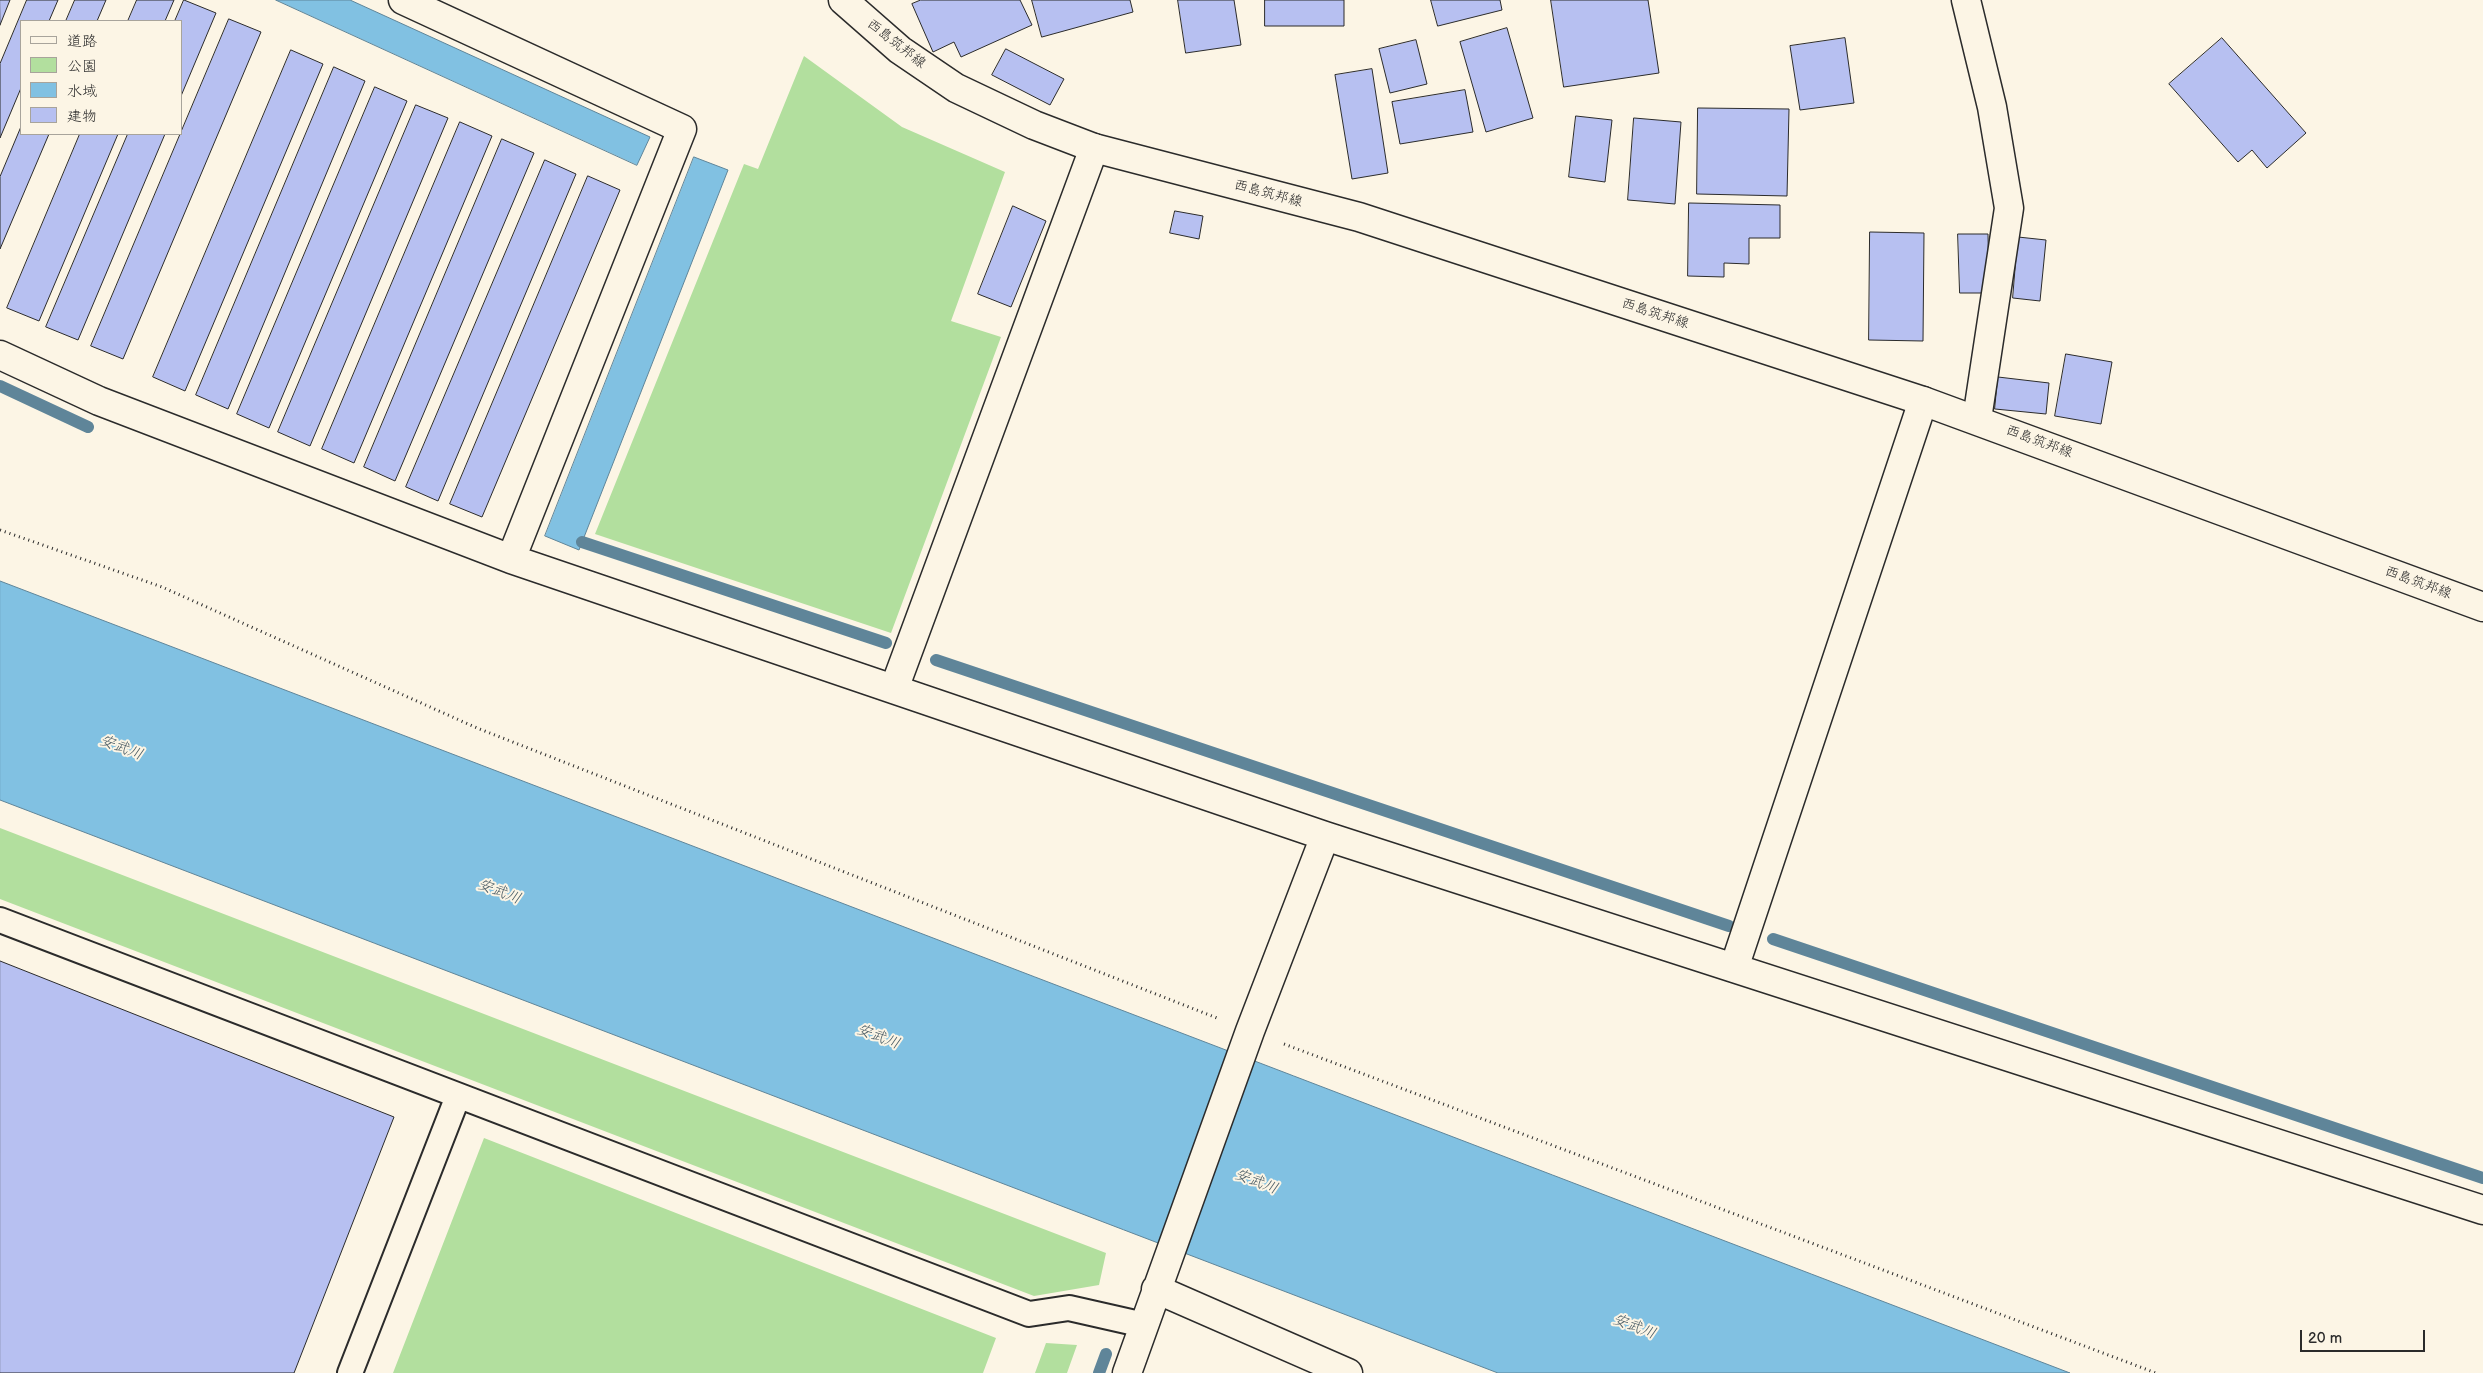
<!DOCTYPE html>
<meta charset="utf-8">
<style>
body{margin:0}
#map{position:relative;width:2483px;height:1373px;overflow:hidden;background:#fcf5e5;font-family:"Balsamiq Sans","Klee One",sans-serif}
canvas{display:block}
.legend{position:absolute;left:20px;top:20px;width:162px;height:115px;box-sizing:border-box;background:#fcf5e5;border:1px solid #a8a49b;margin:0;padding:6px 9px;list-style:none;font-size:15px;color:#2b2b2b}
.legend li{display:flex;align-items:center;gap:10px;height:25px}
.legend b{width:25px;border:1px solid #a8a49b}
.scale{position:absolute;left:2300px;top:1330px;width:125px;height:22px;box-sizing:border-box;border:2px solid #2b2b2b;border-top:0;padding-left:6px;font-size:15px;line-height:18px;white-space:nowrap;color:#2b2b2b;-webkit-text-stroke:4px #fcf5e5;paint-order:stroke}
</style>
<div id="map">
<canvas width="2483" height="1373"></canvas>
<ul class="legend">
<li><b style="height:6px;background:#fcf5e5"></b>道路</li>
<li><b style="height:14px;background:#b2df9e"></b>公園</li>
<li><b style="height:14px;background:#81c1e2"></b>水域</li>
<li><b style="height:14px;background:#b7c0f1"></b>建物</li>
</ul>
<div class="scale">20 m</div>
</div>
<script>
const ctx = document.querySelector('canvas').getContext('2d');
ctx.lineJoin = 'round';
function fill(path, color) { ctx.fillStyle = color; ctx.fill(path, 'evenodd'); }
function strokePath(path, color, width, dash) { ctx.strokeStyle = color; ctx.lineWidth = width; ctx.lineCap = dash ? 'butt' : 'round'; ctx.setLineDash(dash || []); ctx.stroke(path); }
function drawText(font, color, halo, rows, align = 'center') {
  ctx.font = font + ' "Balsamiq Sans","Klee One",sans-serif'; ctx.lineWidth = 4; ctx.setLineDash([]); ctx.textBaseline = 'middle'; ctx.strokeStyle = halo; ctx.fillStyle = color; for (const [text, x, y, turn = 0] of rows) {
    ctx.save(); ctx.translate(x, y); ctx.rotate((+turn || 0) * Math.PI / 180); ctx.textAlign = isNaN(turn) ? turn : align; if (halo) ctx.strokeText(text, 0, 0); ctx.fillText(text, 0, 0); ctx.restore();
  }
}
fill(new Path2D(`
 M804,56L902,127L1005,172L951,321L1001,337L891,633L595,534L744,164L758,169Z
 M0,828L1106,1253L1099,1285L1034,1296L0,899Z
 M484,1138L996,1338L983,1373H393Z
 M1046,1343L1077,1345L1067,1373H1035Z`), '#b2df9e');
const water = new Path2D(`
 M276,0H350L650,137L637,165Z
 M694,157L728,170L579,550L545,536Z
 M0,581L2070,1373H1498L0,800Z`);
fill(water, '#81c1e2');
strokePath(water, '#5f8599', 1);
strokePath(new Path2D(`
 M0,386L88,427
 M582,542L886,643
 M936,660L1729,926
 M1773,939L2483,1178
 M1099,1373L1106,1354`), '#5f8599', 12);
const building = new Path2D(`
 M0,0H10L0,25Z
 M27,0H58L49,21H21V88L0,138V64Z
 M75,0H106L97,21H66Z
 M137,0H174L165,21H128Z
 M184,0L216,13L181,96V21H175Z
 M921,0H1020L1032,25L961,57L954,42L933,52L912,4Z
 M1032,0H1130L1133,12L1042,37Z
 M1178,0H1234L1241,45L1186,53Z
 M1265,0H1344V26H1265Z
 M1431,0H1500L1502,10L1438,26Z
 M1551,0H1648L1659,73L1564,87Z
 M229,19L261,32L123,359L91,346Z
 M1507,28L1533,118L1486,132L1460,42Z
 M1845,38L1854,103L1800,110L1790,46Z
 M2222,38L2306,133L2267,168L2252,150L2238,162L2169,84Z
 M1416,40L1427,84L1390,93L1379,49Z
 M1006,49L1064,79L1050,105L992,75Z
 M291,50L323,64L185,391L153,377Z
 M334,67L365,81L228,409L196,395Z
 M1372,69L1388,173L1352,179L1335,75Z
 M375,87L407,101L269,428L237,414Z
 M1465,90L1473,132L1400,144L1392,102Z
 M416,105L448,118L310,446L278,432Z
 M1698,108L1789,109L1787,196L1697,194Z
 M1576,116L1612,120L1605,182L1569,177Z
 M1634,118L1681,122L1675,204L1628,200Z
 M460,122L492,136L354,463L322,449Z
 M21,127V134H49L0,249V177Z
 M80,134H118L39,321L7,308Z
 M128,134H165L78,340L46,327Z
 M502,139L534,153L395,481L364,467Z
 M545,160L576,174L438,501L406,487Z
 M588,176L620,190L482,517L450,504Z
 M1689,203L1780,205V238H1749V264L1724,263V277L1688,276Z
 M1013,206L1046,221L1011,307L978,294Z
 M1175,211L1203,216L1199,239L1170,233Z
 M1870,232L1924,233L1923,341L1869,340Z
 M1958,234H1988L1989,293H1960Z
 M2018,237L2046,240L2040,301L2013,298Z
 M2066,354L2112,362L2101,424L2055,416Z
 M1998,377L2049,383L2046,414L1995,409Z
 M0,961L394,1117L294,1373H0Z`);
fill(building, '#b7c0f1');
strokePath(building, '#2b2b2b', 1);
const service = new Path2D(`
 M0,920L1029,1314L1069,1308L1144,1325
 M350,1373L458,1096`);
const minor = new Path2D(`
 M403,0L682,129L511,559
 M1966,0L1992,107L2009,208L1977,419
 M0,355L99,401L511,559L1325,836L2483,1210
 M894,689L1094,148
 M1734,968L1923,401
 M1156,1289L1348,1373
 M1127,1373L1250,1031L1325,836`);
const secondary = new Path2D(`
 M843,0L900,50L956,88L1034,125L1094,148L1359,217L1923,401L2483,607`);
strokePath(service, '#2b2b2b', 28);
strokePath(minor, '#2b2b2b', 31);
strokePath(secondary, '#2b2b2b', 31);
strokePath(new Path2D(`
 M0,530L162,587L477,728L1217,1018
 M1284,1044L2156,1373`), '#2b2b2b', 3, [1, 4]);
strokePath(service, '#fcf5e5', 24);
strokePath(minor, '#fcf5e5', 28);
strokePath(secondary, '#fcf5e5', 28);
drawText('14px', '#2b2b2b', '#fcf5e5', [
 ["西島筑邦線",896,44,38],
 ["西島筑邦線",1268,194,15],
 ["西島筑邦線",1655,314,18],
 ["西島筑邦線",2039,442,20],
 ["西島筑邦線",2418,583,20]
]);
drawText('italic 15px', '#455862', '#fcf5e5', [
 ["安武川",121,748,21],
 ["安武川",499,892,21],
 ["安武川",878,1037,21],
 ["安武川",1256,1182,21],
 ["安武川",1634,1327,21]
]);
</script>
